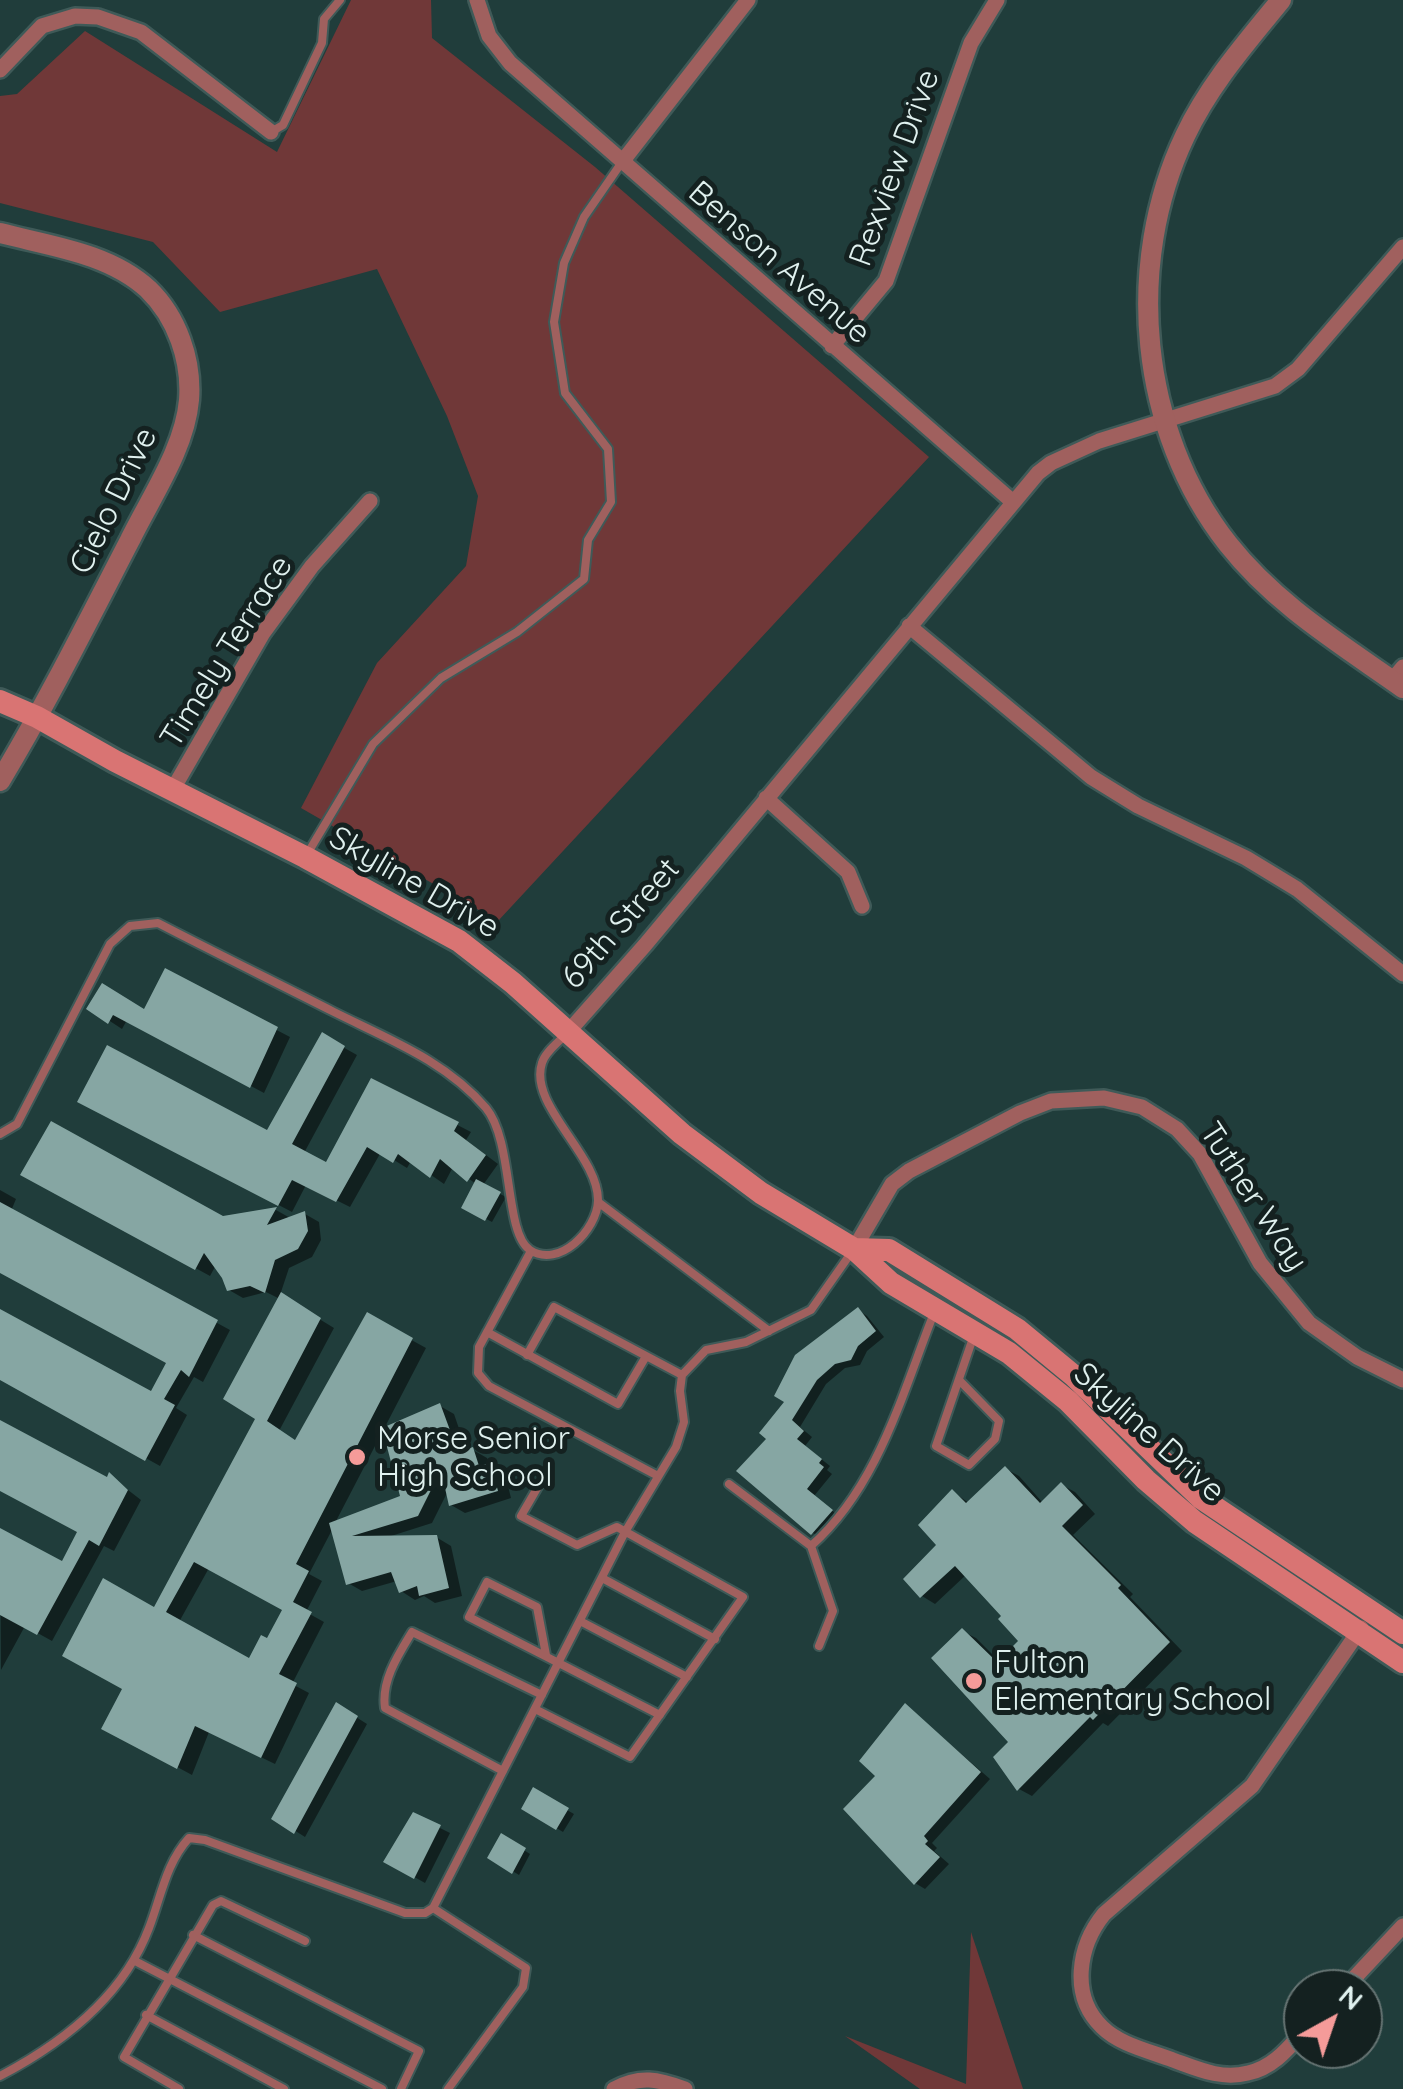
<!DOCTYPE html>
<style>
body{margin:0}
#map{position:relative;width:1403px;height:2089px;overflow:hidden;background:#203d3b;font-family:Quicksand,sans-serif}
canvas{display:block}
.north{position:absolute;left:1283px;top:1969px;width:100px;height:100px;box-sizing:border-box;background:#142120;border:2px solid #667473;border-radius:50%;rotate:40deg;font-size:28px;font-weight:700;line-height:40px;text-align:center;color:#e0f1ef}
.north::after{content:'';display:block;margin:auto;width:35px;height:45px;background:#f59b99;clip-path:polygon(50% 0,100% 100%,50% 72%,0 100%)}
</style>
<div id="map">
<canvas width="1403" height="2089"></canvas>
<div class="north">N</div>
</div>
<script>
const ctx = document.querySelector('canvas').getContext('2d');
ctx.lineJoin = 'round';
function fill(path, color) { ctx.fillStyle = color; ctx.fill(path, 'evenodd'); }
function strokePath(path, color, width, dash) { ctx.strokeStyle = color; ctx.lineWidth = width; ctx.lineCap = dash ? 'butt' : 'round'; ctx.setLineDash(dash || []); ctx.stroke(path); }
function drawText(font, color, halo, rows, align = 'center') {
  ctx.font = font + ' Quicksand,sans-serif'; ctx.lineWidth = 10; ctx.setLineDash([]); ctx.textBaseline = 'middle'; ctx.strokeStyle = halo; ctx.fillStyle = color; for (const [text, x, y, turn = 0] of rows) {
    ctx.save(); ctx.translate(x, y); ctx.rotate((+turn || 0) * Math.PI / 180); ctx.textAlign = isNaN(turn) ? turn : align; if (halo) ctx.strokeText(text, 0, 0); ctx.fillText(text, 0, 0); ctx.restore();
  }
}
fill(new Path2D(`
 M351,0H431L432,38L595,167L929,457L498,921L301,808L377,663L466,566L478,496L447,416L377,269L220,312L153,242L0,203V96L17,94L85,31L277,152Z
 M971,1932L1023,2089H920L845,2036L966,2084Z`), '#703838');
fill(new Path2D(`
 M166,972L290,1037L264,1093L127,1020L122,1029L90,1008L145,1012Z
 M323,1036L357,1055L304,1153L327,1165L372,1081L471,1132L466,1140L498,1164L483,1185L506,1197L492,1222L464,1207L476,1184L453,1167L444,1184L411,1161L407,1168L381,1152L350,1207L306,1185L292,1212L93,1108L268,1133Z
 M24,1174L223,1219L276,1210L292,1219L305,1214L319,1222L321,1240L312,1257L289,1268L280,1295L334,1328L279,1431L296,1443L368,1316L426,1348L335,1523L403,1498L440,1406L454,1414L467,1452L473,1450L487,1458L489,1465L505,1474L511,1498L465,1513L451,1505L448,1491L432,1523L388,1537H436L451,1546L462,1596L435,1603L424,1596L415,1600L401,1591L397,1581L362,1591L348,1583L333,1528L309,1574L322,1581L306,1612L324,1622L292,1684L309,1693L275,1764L209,1732L192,1775L105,1728L125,1688L155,1610L258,1418L280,1299L266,1292L243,1298L229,1290L216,1265L210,1276ZM209,1568L286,1609L268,1642L250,1661L179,1622Z
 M0,1190L16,1199L11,1211L230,1330L203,1382L194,1377L176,1408L187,1415L160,1466L0,1377V1312L152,1395L169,1362L0,1271Z
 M858,1310L867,1316L884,1337L867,1351L860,1365L845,1368L826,1384L800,1427L812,1437L805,1446L830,1466L827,1470L832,1474L814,1496L840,1517L822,1538L813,1533L769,1438Z
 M0,1423L108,1481L110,1476L141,1500L114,1551L104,1546L52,1641L25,1626L1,1670L0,1531L63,1564L80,1531L0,1488Z
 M1006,1469L1019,1476L1043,1503L1062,1485L1075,1492L1095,1514L1073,1535L1133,1594L1130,1597L1182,1651L1108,1726L1103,1723L1032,1796L1019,1789L1012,1742L962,1631L976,1638L1000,1662L1022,1641L1005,1616L967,1574L935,1604L922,1596L907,1579L940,1545L953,1492L969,1503Z
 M337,1705L367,1724L305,1837L275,1818Z
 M906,1706L990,1779L932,1843L937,1848L934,1851L949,1864L925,1889L915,1883L878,1776Z
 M534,1791L574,1814L563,1832L524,1808Z
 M414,1815L450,1833L425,1883L386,1861Z
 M502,1836L530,1854L519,1875L490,1857Z`), '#0007');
fill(new Path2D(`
 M165,968L278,1027L250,1088L113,1015L108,1024L86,1009L102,983L144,1009Z
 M322,1032L345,1046L292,1144L326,1162L371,1078L459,1122L454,1131L486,1155L467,1182L440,1159L430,1178L398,1154L393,1163L367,1147L336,1202L292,1180L278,1206L77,1102L107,1045L267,1130Z
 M51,1121L223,1216L277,1207L267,1225L305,1211L308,1231L298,1249L275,1260L265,1293L250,1286L227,1291L222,1278L204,1253L195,1270L20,1175Z
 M476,1179L501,1192L485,1221L461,1208Z
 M0,1202L218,1320L189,1377L181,1370L164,1399L175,1405L145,1461L0,1380V1309L151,1391L166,1363L0,1273Z
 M281,1292L321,1318L267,1421L295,1440L367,1312L413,1338L296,1564L309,1571L293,1602L312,1612L279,1674L297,1683L261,1758L195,1726L177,1769L101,1729L122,1689L62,1656L103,1578L154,1607L255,1419L223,1399ZM194,1562L282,1610L267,1638L261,1635L249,1658L166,1612Z
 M858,1307L876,1331L858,1346L851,1360L835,1364L817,1380L792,1420L804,1431L797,1439L822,1459L819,1463L824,1467L807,1489L833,1510L811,1535L736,1471L766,1439L759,1433L784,1402L774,1396L795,1355Z
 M440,1403L458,1452L473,1447L479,1466L491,1463L498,1491L449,1506L441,1470L418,1516L352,1536L437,1535L449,1588L419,1596L417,1586L399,1593L391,1572L346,1585L329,1523L400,1496L382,1428Z
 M0,1420L107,1477L109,1472L128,1490L99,1546L89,1540L37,1635L0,1615V1528L62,1561L77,1532L0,1491Z
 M1005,1466L1040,1503L1061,1482L1083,1505L1062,1526L1121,1585L1118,1588L1170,1642L1093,1720L1090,1717L1017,1791L993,1757L1008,1742L931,1658L962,1628L997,1662L1018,1641L998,1619L1001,1616L955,1566L920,1598L903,1579L936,1545L918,1525L952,1489L966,1503Z
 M336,1702L358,1716L294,1834L271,1819Z
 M905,1703L981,1772L924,1836L928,1841L925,1844L940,1857L914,1885L843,1809L875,1776L859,1761Z
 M533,1787L569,1808L556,1830L521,1809Z
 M413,1812L441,1825L414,1879L383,1862Z
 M501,1833L526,1848L512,1874L487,1858Z`), '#86a6a3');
const service = new Path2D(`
 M271,132L283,125L322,43L324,19L340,0
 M306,856L373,744L441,678L517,632L584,579L588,540L611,502L608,449L565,393L554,322L564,263L584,217L622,162
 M0,1134L17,1124L110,944L130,926L158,923C216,953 275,982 334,1012C388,1039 446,1061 486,1108C514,1142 504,1233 530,1250C559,1269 597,1230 598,1201C599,1155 528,1106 542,1063C545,1052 558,1043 566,1034
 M598,1202L769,1331
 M531,1251L479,1347L478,1373L489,1386L658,1476
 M487,1332L618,1404L645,1358
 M527,1355L554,1307L682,1375
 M961,1382L999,1421L995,1439L969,1465L936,1446L974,1335
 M729,1484L811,1546L833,1611L819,1646
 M811,1546C878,1487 902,1394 934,1313
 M602,1578L715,1639
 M580,1621L687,1677
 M546,1655L537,1607L487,1582L469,1617L660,1715
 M535,1709L630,1757L743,1597L617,1527L577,1545L521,1516L539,1485
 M503,1771L385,1708C381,1681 398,1655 412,1632L542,1695
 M193,1935L419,2051L401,2089
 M135,1961L382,2089
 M146,2015L284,2089
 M0,2076C63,2043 123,1997 149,1928C161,1897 166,1863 189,1838L205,1840L405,1913H425L433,1908
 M179,2089L124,2057L213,1905L221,1901L305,1941
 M448,2089L523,1987L526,1968L433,1908L625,1532L676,1447L684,1422L680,1391L682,1375L706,1350L746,1342L811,1310L851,1253`);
const minor = new Path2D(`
 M477,0L489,36L510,63L1013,502
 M0,70L42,26L75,16L98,17L141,32L271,132
 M622,162L748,0
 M832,346L886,281L971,43L997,0
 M909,626L1091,777L1138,806L1246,858L1297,889L1403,974
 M1392,680L1403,667
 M173,789L263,633L312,566L370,501
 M766,798L848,872L862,906
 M569,1031L645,945L1038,473L1051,463L1099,441L1275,386L1298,369L1403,247
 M854,1249L892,1184L909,1171L1020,1113L1051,1101L1104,1098L1142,1107L1177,1129L1200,1154L1260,1263L1309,1323L1357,1357L1403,1380
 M1344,1989L1403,1926
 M1303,2032C1287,2050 1272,2068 1248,2073C1221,2080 1198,2069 1173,2060C1150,2051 1120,2045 1102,2027C1070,1996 1078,1946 1104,1914L1252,1786L1361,1628
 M614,2089C640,2075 658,2079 685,2089`);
const tertiary = new Path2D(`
 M1281,0C1246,43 1209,85 1185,136C1124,264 1139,431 1228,544C1276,605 1341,644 1403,688
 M0,233C50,246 109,253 148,289C177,317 192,360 189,400C185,448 151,497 130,540C88,621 47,703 0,781`);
const secondary = new Path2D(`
 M0,701L37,717L115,761L305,857L459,941L513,983L682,1134L761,1193L854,1249L891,1283L1009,1353L1068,1401L1146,1480L1195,1522L1403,1662
 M854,1249L889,1250L1017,1329L1074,1376L1201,1498L1403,1633`);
strokePath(service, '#3f5a58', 12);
strokePath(minor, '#3f5a58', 20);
strokePath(tertiary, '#3f5a58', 25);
strokePath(secondary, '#3f5a58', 28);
strokePath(service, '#a0605e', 8);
strokePath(minor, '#a0605e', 15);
strokePath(tertiary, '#a0605e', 20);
strokePath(secondary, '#d97473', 22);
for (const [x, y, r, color] of [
 [357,1457,10,"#f59b99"],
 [974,1681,10,"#f59b99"]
]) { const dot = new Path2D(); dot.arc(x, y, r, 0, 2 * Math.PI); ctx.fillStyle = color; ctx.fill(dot); strokePath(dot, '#142120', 4); }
drawText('32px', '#e0f1ef', '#142120', [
 ["Rexview Drive",895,168,-70],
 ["Benson Avenue",779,263,41],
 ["Cielo Drive",114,501,-64],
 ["Timely Terrace",227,652,-58],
 ["Skyline Drive",414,883,30],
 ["69th Street",621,924,-49],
 ["Tuther Way",1253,1197,57],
 ["Skyline Drive",1149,1433,42]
]);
drawText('32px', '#e0f1ef', '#142120', [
 ["Morse Senior",377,1439],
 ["High School",377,1476],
 ["Fulton",994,1663],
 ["Elementary School",994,1700]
], 'left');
</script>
